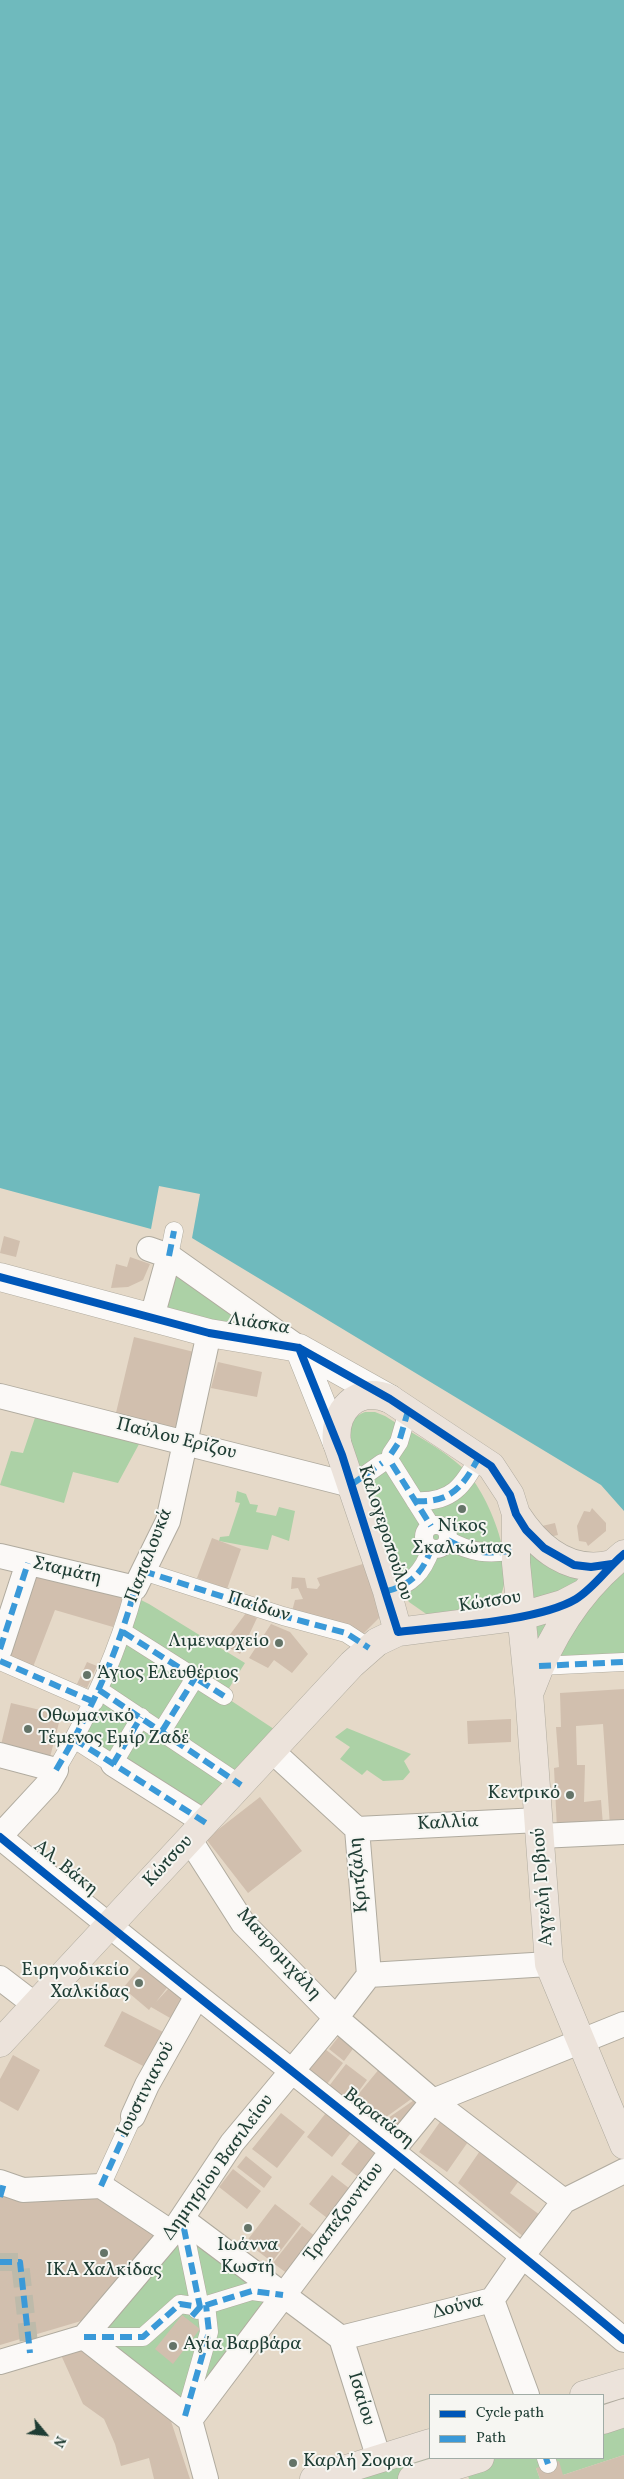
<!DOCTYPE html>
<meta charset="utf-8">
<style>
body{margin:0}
#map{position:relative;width:624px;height:2479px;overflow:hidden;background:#e5d9c8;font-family:Vollkorn,serif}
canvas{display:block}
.legend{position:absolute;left:429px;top:2394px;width:175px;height:65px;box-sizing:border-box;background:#f6f6f2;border:1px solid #a0aca6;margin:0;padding:6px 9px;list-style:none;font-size:15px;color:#1f3d34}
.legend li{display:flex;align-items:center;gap:10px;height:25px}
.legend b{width:25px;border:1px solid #a0aca6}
.north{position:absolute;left:20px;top:2409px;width:50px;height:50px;-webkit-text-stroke:4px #f6f6f2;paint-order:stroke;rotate:118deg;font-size:14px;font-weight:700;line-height:20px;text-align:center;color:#1f3d34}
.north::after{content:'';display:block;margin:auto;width:18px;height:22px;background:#1f3d34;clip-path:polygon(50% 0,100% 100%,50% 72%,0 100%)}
</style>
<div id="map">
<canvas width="624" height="2479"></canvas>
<ul class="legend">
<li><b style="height:6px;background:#0057b8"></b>Cycle path</li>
<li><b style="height:6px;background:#3a99d8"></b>Path</li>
</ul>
<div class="north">N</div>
</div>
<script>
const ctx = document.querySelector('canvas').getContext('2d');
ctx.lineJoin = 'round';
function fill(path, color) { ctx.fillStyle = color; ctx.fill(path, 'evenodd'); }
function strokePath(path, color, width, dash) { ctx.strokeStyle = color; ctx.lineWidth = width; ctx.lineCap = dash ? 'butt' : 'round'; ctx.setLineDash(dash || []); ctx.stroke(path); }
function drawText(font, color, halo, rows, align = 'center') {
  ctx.font = font + ' Vollkorn,serif'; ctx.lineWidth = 4; ctx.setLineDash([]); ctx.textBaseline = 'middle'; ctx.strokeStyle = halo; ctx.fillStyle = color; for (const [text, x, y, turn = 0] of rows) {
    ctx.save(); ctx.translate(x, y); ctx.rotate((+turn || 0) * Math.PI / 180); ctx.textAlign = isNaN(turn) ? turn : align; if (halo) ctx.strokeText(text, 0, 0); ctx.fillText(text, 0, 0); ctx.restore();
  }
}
fill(new Path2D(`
 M169,1256L260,1320L247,1340L152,1317Z
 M39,1406L145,1433L118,1483L73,1472L64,1503L0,1485L11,1451L23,1453Z
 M365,1412H375L385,1416C411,1433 442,1448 464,1469C490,1495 527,1584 489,1610C479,1617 445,1617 432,1618L409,1602L403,1592L347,1444C348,1428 348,1419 365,1412Z
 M237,1491L246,1494L250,1504L258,1505L256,1512L276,1516L279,1507L295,1511L289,1541L272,1535L268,1550L219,1541L220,1537L229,1536L240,1503L235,1502Z
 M526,1530L555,1555L624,1554V1662L539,1666Z
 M133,1596L149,1604L245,1663L224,1696L286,1737L206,1823L74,1739Z
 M347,1728L411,1754L404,1761L410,1772L403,1780L383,1781L367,1770L362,1775L340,1759L350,1747L335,1737Z
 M182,2219L283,2295L190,2420L84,2337Z
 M624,2383V2455L563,2475L536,2468L540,2479H469L464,2463L411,2479H314L430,2443V2458H603V2395Z`), '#acd1a6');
fill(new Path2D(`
 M0,0H624V1511L601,1485L192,1238L200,1194L159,1186L151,1229L0,1188Z`), '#6fbabd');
fill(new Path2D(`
 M4,1236L20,1241L16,1257L0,1253Z
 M130,1257L150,1264L143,1280L128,1287L111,1288L116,1264L127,1267Z
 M134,1337L198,1353L178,1433L115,1417Z
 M218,1362L262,1372L257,1397L211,1388Z
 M592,1508L606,1523V1531L588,1546L586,1542L579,1541L577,1526L584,1511L590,1512Z
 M555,1523L558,1535L545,1538L542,1526Z
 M212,1538L241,1549L227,1589L197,1578Z
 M366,1563L380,1617L363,1634L291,1615L295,1600L303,1599L298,1588L291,1589L292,1577L305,1578L307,1588L317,1589L320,1585L317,1578Z
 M32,1567L124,1597L113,1627L55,1610L33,1667L7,1657Z
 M246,1613L257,1618L240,1654L223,1644Z
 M271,1624L290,1632L308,1654L292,1673L274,1660L268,1668L249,1658Z
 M87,1662L97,1666L87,1688L77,1684Z
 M624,1689V1825L610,1826L603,1724L576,1726L577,1765H585L584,1802L601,1800L603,1825L557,1829L554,1768L559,1767L556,1727H561L560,1693Z
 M11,1703L61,1715L49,1761L0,1749Z
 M511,1719V1742L468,1744L467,1721Z
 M260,1797L302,1851L248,1893L206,1839Z
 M145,1962L170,1984L156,2002L169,1988L189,1999L177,2022L151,2007L149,2010L123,1988Z
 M122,2011L167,2034L149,2069L104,2046Z
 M343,2031L358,2042L344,2061L329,2049Z
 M325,2049L343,2063L327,2084L309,2070Z
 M13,2055L40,2070L18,2111L0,2101V2079Z
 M346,2064L367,2080L350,2103L329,2086Z
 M380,2068L414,2097L382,2120L356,2097Z
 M417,2098L425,2107L400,2139L381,2123Z
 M329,2109L354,2129L332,2157L307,2137Z
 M281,2113L305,2132L277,2168L252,2149Z
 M442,2119L470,2139L447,2172L419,2152Z
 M362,2137L386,2155L365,2182L341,2164Z
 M484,2145L523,2175L510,2193L540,2215L525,2238L458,2183Z
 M246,2156L272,2177L264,2188L237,2167Z
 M233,2169L261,2191L247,2209L219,2187Z
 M332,2175L354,2192L331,2221L309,2204Z
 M0,2190L98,2192L163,2233L98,2316L0,2345Z
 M275,2204L301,2224L272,2262L246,2242Z
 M302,2226L320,2240L292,2277L273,2263Z
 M182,2315L200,2329L173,2364L155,2349Z
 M82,2348L168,2412L190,2479H154L149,2458L121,2466L115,2444L104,2419L83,2404L61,2355Z
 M624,2455V2479H540L536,2468L559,2461L563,2475Z`), '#d1bfae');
strokePath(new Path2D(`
 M0,2262H20L30,2353`), '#bdbaaa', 18, [18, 9]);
const pedestrian = new Path2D(`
 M169,1256L174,1231
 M391,1454L399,1442L408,1411
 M392,1464L431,1526
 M351,1485L382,1463
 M415,1501C452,1503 463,1486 479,1457
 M424 1537a12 12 0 1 1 24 0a12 12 0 1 1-24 0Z
 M448,1540C471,1553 489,1555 515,1550
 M143,1571L283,1616L346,1633L369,1648
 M387,1591C411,1585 423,1572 431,1549
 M123,1632L224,1696
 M0,1661L94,1702
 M539,1666L624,1662
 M99,1690L241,1785
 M162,1731L195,1678
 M74,1739L113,1764L141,1717
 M56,1770C90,1713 118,1653 135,1588
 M101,2186L133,2116
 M197,2310L200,2307L252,2291L282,2295
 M84,2337H143L180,2304L200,2307L182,2219
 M185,2416L209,2332L206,2305
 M546,2458L548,2464`);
const minor = new Path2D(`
 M149,1249L169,1256L299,1348
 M152,1317L169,1256
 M0,1396L351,1485
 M0,1556L135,1588L168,1521L209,1333
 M0,1649L28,1563
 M272,1751L357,1829L369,1975
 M0,1755L56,1770L48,1784L0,1836
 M113,1764L206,1823
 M357,1829L539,1820
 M540,1836L624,1832
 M0,1837C206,2006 419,2168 624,2340
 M190,1840L243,1923L336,2018L433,2101L564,2201
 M0,1978L34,2004
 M133,2116L147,2085L197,1996
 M0,2182L23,2190L101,2186L172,2233
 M182,2219L341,2338L492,2300L523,2255L564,2201L624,2171
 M492,2300L527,2395
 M84,2337L172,2233L232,2143L336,2018L369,1975L549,1964
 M84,2337L190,2420L206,2479
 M341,2338L379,2459
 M0,2362L84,2337
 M190,2420L392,2151L433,2101L624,2024`);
const tertiary = new Path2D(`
 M0,1277L209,1333L299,1348L390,1399
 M299,1348L337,1443`);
const primary = new Path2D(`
 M516,1514C538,1548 570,1575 612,1564
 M398,1632L387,1591L337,1443C333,1411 356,1385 390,1399L491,1466L510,1495L516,1514V1563L529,1692L549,1964L624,2145
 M531,1689C550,1637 580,1589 624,1554
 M0,2043L352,1664L377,1642L398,1632L522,1616L563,1604L584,1593
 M584,2395L624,2383
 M603,2420L624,2413
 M314,2479L430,2443
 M412,2479L480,2458`);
strokePath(pedestrian, '#b0ab9f', 19);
strokePath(minor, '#b0ab9f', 26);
strokePath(tertiary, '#b0ab9f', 29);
strokePath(primary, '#b0ab9f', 29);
strokePath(pedestrian, '#fbf9f7', 18);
strokePath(minor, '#fbf9f7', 24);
strokePath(tertiary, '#fbf9f7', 28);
strokePath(primary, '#ece3db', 28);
strokePath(new Path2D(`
 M169,1256L174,1231
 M391,1454L399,1442L408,1411
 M392,1464L431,1526
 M351,1485L382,1463
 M415,1501C452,1503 463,1486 479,1457
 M448,1540C471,1553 489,1555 515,1550
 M143,1571L283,1616L346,1633L369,1648
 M387,1591C411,1585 423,1572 431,1549
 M123,1632L224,1696
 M0,1649L28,1563
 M0,1661L94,1702
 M539,1666L624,1662
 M99,1690L241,1785
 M162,1731L195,1678
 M74,1739L206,1823
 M113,1764L141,1717
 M56,1770C90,1713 118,1653 135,1588
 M101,2186L133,2116
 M0,2197L4,2183
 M0,2262H20L30,2353
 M192,2316L200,2307L252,2291L283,2295
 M84,2337H143L180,2304L200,2307L182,2219
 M185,2416L209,2332L206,2305
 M546,2458L548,2464`), '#3a99d8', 6, [12, 6]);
strokePath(new Path2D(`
 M0,1277L209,1333L299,1348L390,1399L491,1466L510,1495L516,1514L526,1530L544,1548L574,1565L591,1567L612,1564
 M299,1348L342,1455L398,1632C445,1626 537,1622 576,1599C594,1588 607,1568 624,1554
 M0,1837C206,2006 419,2168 624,2340`), '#0057b8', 8);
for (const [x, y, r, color] of [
 [462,1509,5,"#647468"],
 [279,1643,5,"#647468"],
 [87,1675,5,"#647468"],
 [28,1729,5,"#647468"],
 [570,1795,5,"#647468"],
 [139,1983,5,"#647468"],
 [248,2228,5,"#647468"],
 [104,2253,5,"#647468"],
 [173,2346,5,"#647468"],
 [293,2463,5,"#647468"]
]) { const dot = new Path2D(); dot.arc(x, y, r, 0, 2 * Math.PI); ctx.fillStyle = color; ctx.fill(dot); strokePath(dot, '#f6f6f2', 2); }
drawText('19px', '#1f3d34', '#f6f6f2', [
 ["Λιάσκα",259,1325,9],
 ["Παύλου Ερίζου",176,1440,14],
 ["Καλογεροπούλου",384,1533,72],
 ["Παπαλουκά",150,1556,-69],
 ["Σταμάτη",67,1572,13],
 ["Κώτσου",490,1603,-9],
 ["Παίδων",258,1608,17],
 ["Καλλία",448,1824,-3],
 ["Κώτσου",169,1862,-47],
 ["Αλ. Βάκη",65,1869,39],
 ["Κριτζάλη",360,1875,-95],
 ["Αγγελή Γοβιού",544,1887,-94],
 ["Μαυρομιχάλη",278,1955,48],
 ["Ιουστινιανού",147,2090,-63],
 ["Βαρατάση",378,2119,38],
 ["Δημητρίου Βασιλείου",219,2168,-54],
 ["Τραπεζουντίου",345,2213,-53],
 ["Δούνα",458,2308,-15],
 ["Ισαίου",360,2399,73]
]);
drawText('19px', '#1f3d34', '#f6f6f2', [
 ["Νίκος",462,1528,"center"],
 ["Σκαλκώττας",462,1550,"center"],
 ["Λιμεναρχείο",269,1643,"right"],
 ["Άγιος Ελευθέριος",97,1675],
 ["Οθωμανικό",38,1718],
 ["Τέμενος Εμίρ Ζαδέ",38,1740],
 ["Κεντρικό",560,1795,"right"],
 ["Ειρηνοδικείο",129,1972,"right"],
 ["Χαλκίδας",129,1994,"right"],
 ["Ιωάννα",248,2247,"center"],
 ["Κωστή",248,2269,"center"],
 ["ΙΚΑ Χαλκίδας",104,2272,"center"],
 ["Αγία Βαρβάρα",183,2346],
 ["Καρλή Σοφια",303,2463]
], 'left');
</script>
